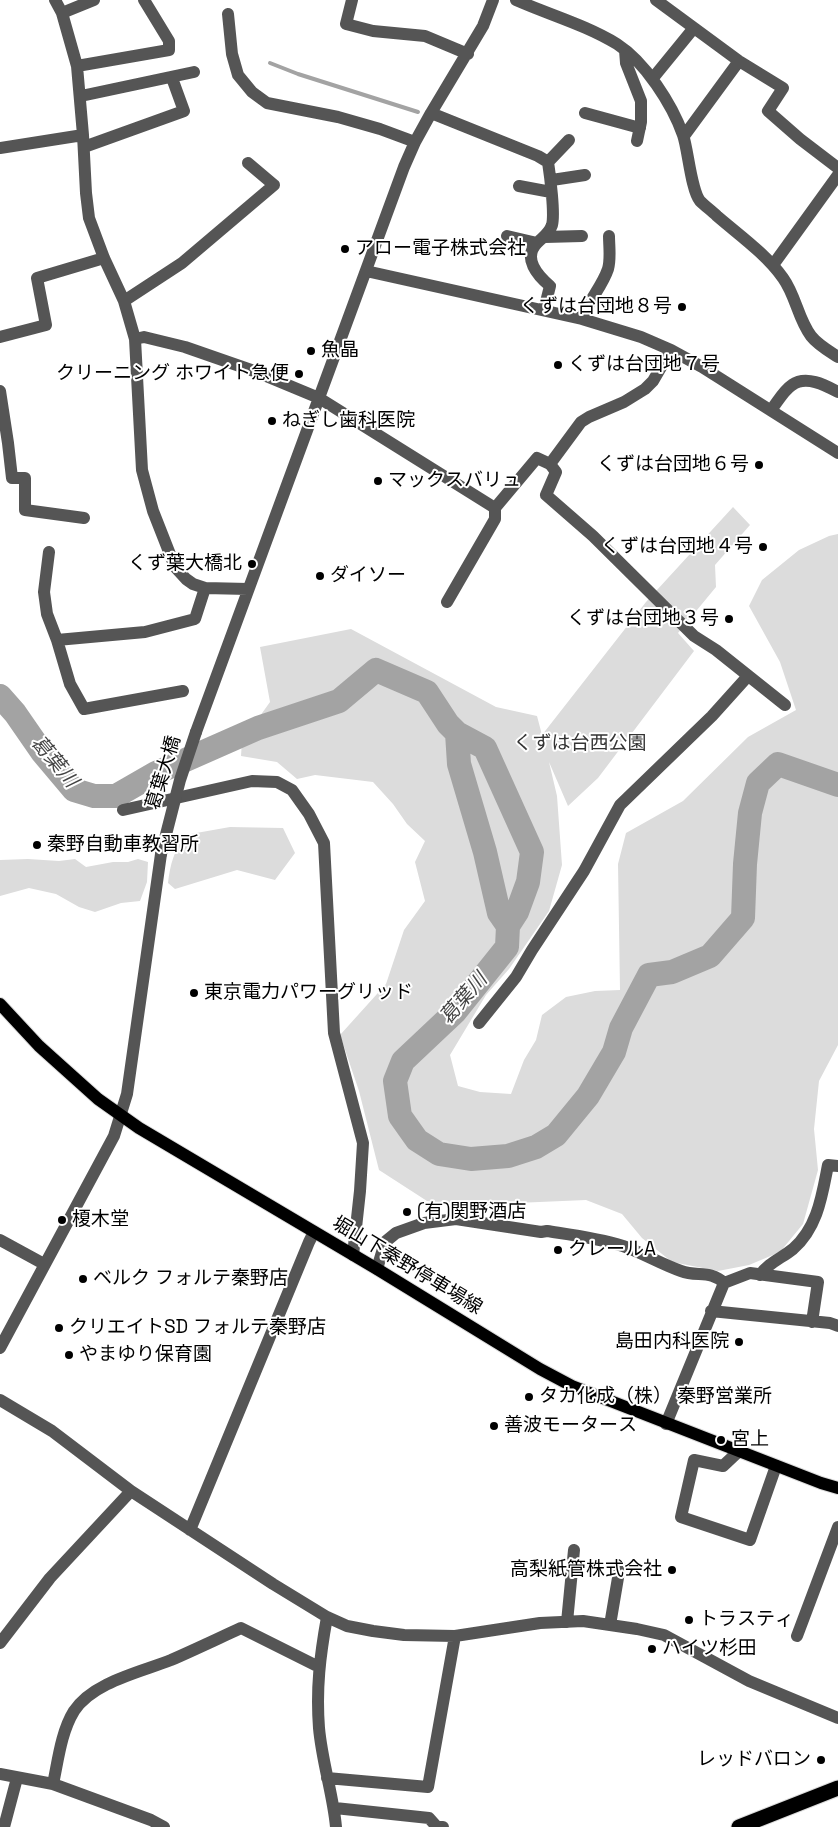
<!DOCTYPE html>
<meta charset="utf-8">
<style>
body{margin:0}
canvas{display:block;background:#fff}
</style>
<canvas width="838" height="1827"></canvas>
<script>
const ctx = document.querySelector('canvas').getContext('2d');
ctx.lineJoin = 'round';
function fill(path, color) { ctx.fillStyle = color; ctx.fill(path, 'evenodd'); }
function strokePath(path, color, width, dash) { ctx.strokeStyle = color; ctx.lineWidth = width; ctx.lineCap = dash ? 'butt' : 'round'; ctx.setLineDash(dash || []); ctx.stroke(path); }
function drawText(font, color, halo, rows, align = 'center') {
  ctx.font = font + ' "Space Grotesk","Noto Sans JP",sans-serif'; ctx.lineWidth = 4; ctx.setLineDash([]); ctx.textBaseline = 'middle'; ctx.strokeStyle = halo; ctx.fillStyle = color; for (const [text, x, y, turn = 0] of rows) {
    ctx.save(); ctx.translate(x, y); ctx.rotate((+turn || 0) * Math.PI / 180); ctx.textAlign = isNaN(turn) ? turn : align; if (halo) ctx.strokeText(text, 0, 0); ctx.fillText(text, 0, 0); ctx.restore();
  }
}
fill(new Path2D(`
 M733,507L750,525L715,565L716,587L678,633L694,651L598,778L568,806L549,762L557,796L562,865L549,911L509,969L486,995L450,1055L458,1086L480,1092L511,1094L524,1060L536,1040L542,1015L566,997L595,991L620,990L618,864L626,833L683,801L748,737L796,710L780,662L749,606L762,580L799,550L829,536L838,534V1045L819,1081L814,1129L818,1170L803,1224L780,1252L749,1265L718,1271L672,1262L642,1238L622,1214L586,1200L516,1203L482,1210L427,1201L379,1170L359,1091L340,1035L386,984L404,930L425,901L415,862L425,841L407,824L393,804L373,782L315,775L297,779L277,762L241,756L242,741L270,702L260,647L351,629L496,707L537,716L542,735L646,602Z
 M230,827L283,828L295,853L275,880L237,870L175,889L168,883C170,865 174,851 185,835Z
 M28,859L59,861L75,859L86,867L113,862H128L138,859L148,862L147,882L140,901L121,903L95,912L79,907L56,894L29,888L0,896V860Z`), '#dcdcdc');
strokePath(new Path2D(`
 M270,63L298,74L418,112`), '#a3a3a3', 4);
strokePath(new Path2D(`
 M0,696L15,713L42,752L74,790L94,796H116L156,773L258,728L339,701L376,670L427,692L448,724L457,733L459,764L485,852L499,913L508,926L507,947L455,1012L403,1061L395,1081L400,1116L417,1140L439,1154L471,1159L508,1156L536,1147L556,1135L588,1096L614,1052L621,1028L649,975L672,972L710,956L743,918L745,864L750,813L758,783L778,764L838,785
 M457,733L485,748L532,852L528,882L517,912L508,926`), '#a3a3a3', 24);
const major = new Path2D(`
 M0,1004L39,1046L98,1099L139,1128L377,1269L540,1369L572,1386L821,1483L838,1488`);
const highway = new Path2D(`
 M739,1827L838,1788`);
strokePath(major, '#dbdbdb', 14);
strokePath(highway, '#dbdbdb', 17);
strokePath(new Path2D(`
 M55,0L62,13L77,66L83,135L86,193L89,218L104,258L124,301L135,339L142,470L153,511L175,567L186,579L193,584L205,588L248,589
 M352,0L346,24L373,31L425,36L468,54
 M516,0C550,15 586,25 617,44C645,62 672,104 683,135C688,149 691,190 700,201C705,206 712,211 717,216C739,235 766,254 783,278C796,296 798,319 811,336C818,345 829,351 838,357
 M656,0L739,61L783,88L768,111L800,139L838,168
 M62,13L94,0
 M228,14L232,54L238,75L252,92L267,103L338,117L380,129L415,142
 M625,50L626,63L641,101V122L637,141
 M77,66L169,50V41L144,0
 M653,78L693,29
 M81,96L194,72
 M431,113L538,156L548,162C550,175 555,214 552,225C549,234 543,237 537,243C522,258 538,276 550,286L544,310
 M585,113L640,128
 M684,136L739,61
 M84,147L184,111L172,78
 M0,148L83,135
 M548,162L569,140
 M552,180L585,175
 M519,186L551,192
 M507,236L537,243
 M545,237L582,236
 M773,265L838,175
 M366,271L582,319L641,337L671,350L702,367L838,453
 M124,301L182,263L274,185L248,163
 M582,319C588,301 602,287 608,269C611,259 609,246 609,236
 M0,337L46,325L37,278L104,258
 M135,339L144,337L185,347L254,371L319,398L495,508
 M0,391L8,443L12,478H25V510L84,518
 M771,410C777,403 783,391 792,385C806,375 825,385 838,392
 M550,464L581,422L589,417L624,402L645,389L653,381L671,350
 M49,552L44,592L47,614L57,640L70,684L84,709L183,691
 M447,602L495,519V508L537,458L550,464L556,472L546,495L593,536L694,636L716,650L785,705
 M57,640L145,632L195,619L205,588
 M196,732L404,167L415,142L431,113L483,26L493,0
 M123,810L252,781L277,782L292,790L309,814L324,843L334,1033L363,1143L360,1191L353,1255
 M479,1023L516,977L532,950L584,871L620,805L712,716L748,676
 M0,1240L44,1264
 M377,1269L385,1242L396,1233L424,1223L456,1219L541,1232L547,1231C573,1235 598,1238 623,1246C643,1253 661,1264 681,1271C697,1277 711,1270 724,1283
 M760,1275C768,1263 782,1258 793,1249C818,1227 822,1195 828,1165L838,1166
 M711,1311L830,1323L838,1326
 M0,1348L114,1136L127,1094L161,854
 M0,1400L52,1431L131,1491L273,1584L327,1617L347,1626L373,1631L404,1635L455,1636L540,1623L583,1621L637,1629L664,1635L749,1681L838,1718
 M666,1424L724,1283L750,1273L818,1282L812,1322
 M739,1451L723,1466L694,1460L681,1517L750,1540L776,1466
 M190,1530L309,1242L314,1232
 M327,1617C320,1656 316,1688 319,1728C322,1762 333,1794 336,1827
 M567,1622L574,1550
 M610,1625L620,1566
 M797,1636L838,1527
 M0,1643L50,1578L131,1491
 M0,1774L53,1784L151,1820L164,1827
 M327,1778L428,1787L455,1636
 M53,1784C58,1761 61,1732 74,1711C93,1682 141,1672 171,1660C194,1650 217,1639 241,1628L319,1667
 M335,1808L429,1818L437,1827H443
 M4,1827L17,1778`), '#555', 12);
strokePath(major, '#000', 12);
strokePath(highway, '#000', 15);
strokePath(new Path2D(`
 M161,854L180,780L196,732`), '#555', 12);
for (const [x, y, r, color] of [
 [345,249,5,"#000"],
 [682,307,5,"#000"],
 [311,351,5,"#000"],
 [558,365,5,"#000"],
 [299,374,5,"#000"],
 [272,421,5,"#000"],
 [759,465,5,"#000"],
 [378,481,5,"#000"],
 [763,547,5,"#000"],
 [252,564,5,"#000"],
 [320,576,5,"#000"],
 [729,619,5,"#000"],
 [37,845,5,"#000"],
 [194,993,5,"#000"],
 [407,1212,5,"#000"],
 [62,1220,5,"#000"],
 [558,1250,5,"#000"],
 [83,1279,5,"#000"],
 [59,1328,5,"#000"],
 [739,1342,5,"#000"],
 [69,1355,5,"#000"],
 [529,1397,5,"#000"],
 [494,1426,5,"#000"],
 [721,1440,5,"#000"],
 [672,1570,5,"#000"],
 [689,1620,5,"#000"],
 [652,1649,5,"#000"],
 [821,1760,5,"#000"]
]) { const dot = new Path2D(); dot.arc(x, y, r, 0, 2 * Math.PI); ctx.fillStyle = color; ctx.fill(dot); strokePath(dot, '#fff', 2); }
drawText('19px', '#000', '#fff', [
 ["アロー電子株式会社",355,249],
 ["くずは台団地８号",672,307,"right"],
 ["魚晶",321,351],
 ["くずは台団地７号",568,365],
 ["クリーニング ホワイト急便",289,374,"right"],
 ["ねぎし歯科医院",282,421],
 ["くずは台団地６号",749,465,"right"],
 ["マックスバリュ",388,481],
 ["くずは台団地４号",753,547,"right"],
 ["くず葉大橋北",242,564,"right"],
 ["ダイソー",330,576],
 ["くずは台団地３号",719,619,"right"],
 ["秦野自動車教習所",47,845],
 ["東京電力パワーグリッド",204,993],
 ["(有)関野酒店",417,1212],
 ["榎木堂",72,1220],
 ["クレールA",568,1250],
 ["ベルク フォルテ秦野店",93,1279],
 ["クリエイトSD フォルテ秦野店",69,1328],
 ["島田内科医院",729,1342,"right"],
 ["やまゆり保育園",79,1355],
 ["タカ化成（株） 秦野営業所",539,1397],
 ["善波モータース",504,1426],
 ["宮上",731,1440],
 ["高梨紙管株式会社",662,1570,"right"],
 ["トラスティ",699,1620],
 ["ハイツ杉田",662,1649],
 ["レッドバロン",811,1760,"right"]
], 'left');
drawText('19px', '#333', '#fff', [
 ["くずは台西公園",580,744]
]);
drawText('19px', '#000', '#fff', [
 ["葛葉大橋",164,773,-73],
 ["堀山下秦野停車場線",407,1266,31]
]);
drawText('italic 20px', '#444', '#fff', [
 ["葛葉川",54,762,50],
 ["葛葉川",464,999,-49]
]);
</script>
